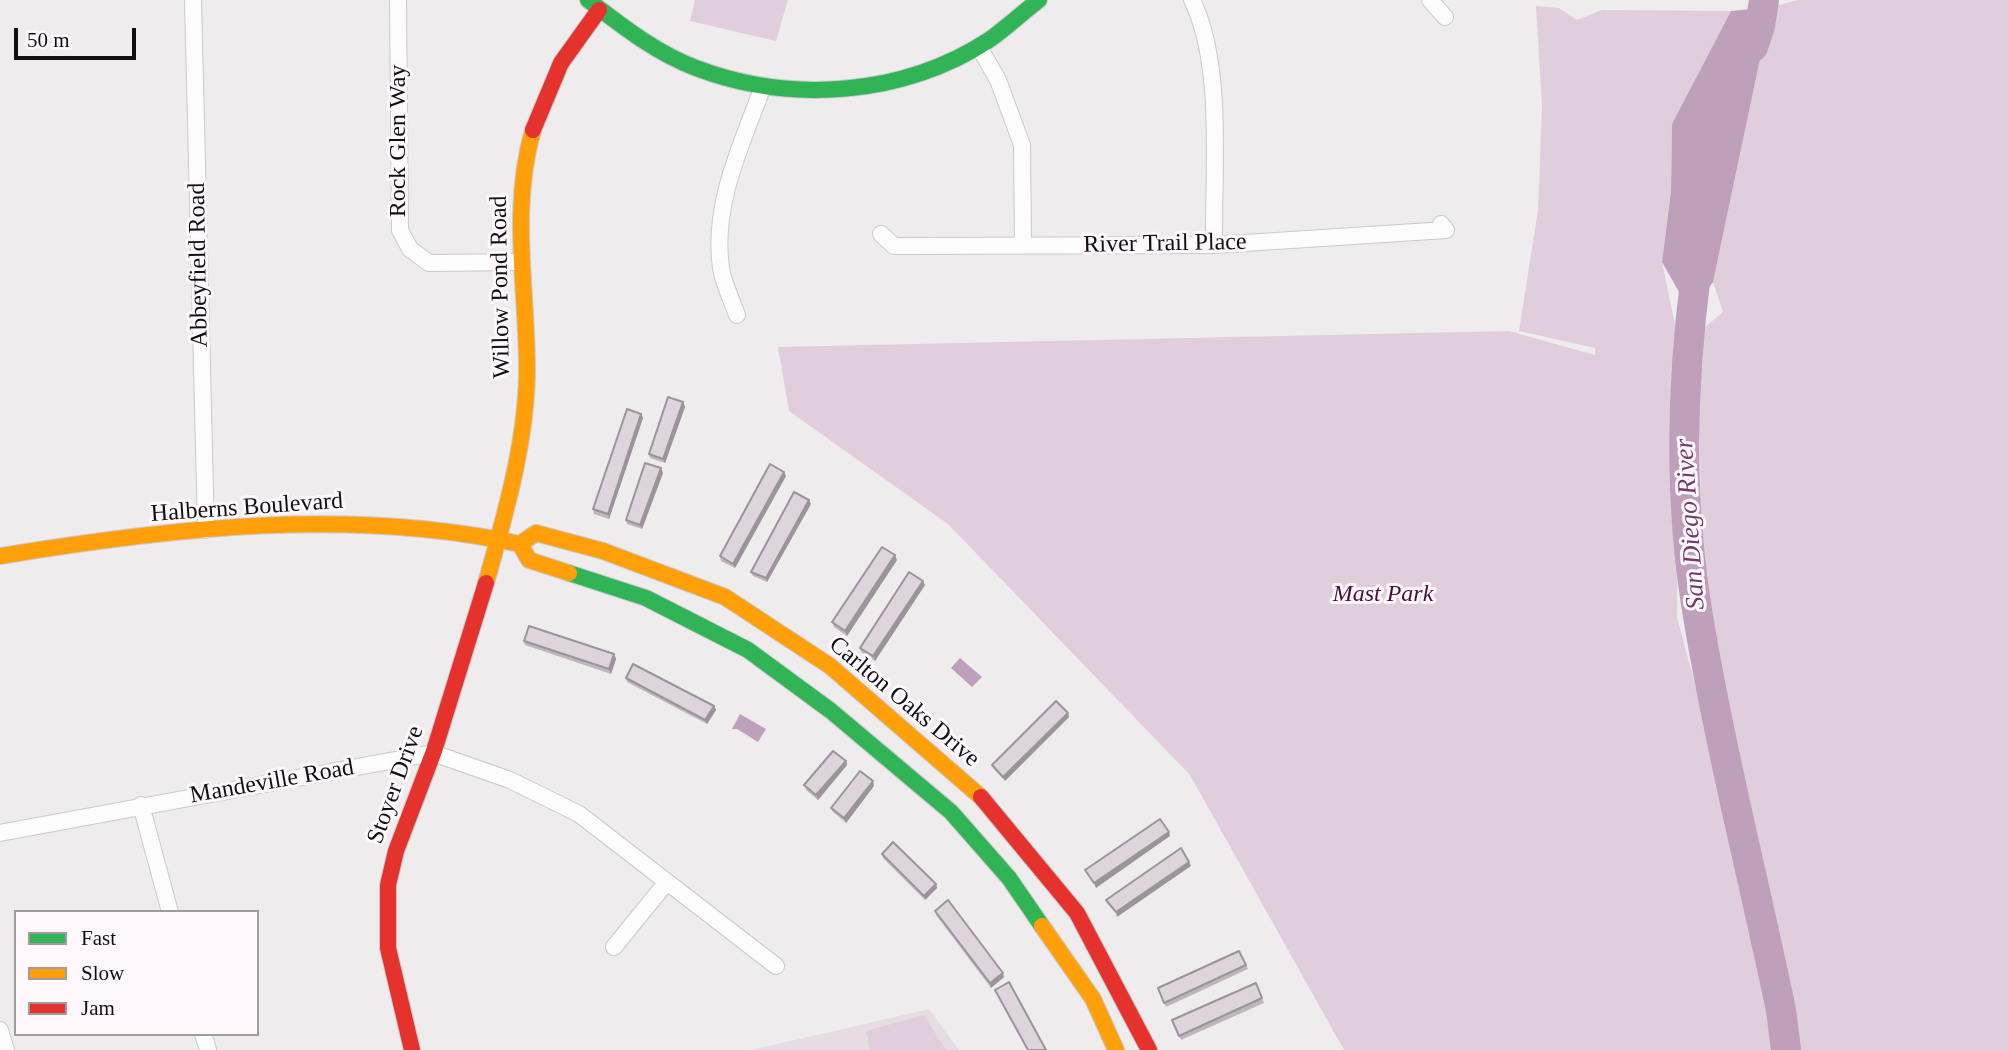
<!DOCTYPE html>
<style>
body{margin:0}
#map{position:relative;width:2008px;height:1050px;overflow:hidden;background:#efecee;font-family:"Times New Roman",serif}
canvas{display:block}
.legend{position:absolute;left:14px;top:910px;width:245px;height:126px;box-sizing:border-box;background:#fef8fc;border:2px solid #9f9b9e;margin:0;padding:9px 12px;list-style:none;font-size:21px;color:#110f10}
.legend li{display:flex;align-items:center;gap:14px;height:35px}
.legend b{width:35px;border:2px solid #9f9b9e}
.scale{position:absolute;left:14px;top:28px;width:122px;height:32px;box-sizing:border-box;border:4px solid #110f10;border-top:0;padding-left:9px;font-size:21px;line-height:24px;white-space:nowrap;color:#110f10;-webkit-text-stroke:5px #fef8fc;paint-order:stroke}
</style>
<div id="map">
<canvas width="2008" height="1050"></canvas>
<ul class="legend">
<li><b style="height:9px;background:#30b455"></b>Fast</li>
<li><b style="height:9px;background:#ff9f0a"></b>Slow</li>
<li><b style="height:9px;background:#e5322d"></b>Jam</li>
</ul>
<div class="scale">50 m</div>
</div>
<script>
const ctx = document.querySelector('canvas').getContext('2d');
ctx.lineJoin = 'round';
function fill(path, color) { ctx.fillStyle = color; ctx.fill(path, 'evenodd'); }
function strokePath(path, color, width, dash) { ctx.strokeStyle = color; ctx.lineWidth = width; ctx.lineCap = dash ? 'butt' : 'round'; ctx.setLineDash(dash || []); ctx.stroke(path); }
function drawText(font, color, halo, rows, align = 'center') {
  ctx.font = font + ' "Times New Roman",serif'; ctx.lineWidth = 6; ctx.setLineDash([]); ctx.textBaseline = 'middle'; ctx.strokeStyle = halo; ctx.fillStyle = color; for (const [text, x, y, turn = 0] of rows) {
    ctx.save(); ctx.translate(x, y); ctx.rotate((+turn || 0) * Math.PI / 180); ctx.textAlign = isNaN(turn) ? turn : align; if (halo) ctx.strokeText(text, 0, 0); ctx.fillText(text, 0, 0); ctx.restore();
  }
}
fill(new Path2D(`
 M929,1009L959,1050H750L813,1036Z`), '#e5dde3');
fill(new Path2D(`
 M695,0H788L776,41L690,21Z
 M1798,0H2008V1050H1797L1708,615L1701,510L1698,333L1723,312L1713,282L1771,7Z
 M1536,6L1559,8L1577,20L1602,10L1731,11L1672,125L1671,191L1662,262L1679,344L1677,617L1752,899L1778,1050H1344L1190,775L948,524L789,411L778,347L1509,331L1595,355V348L1519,331L1538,210L1542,106Z
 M924,1015L946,1050H870L866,1031Z`), '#e0cedc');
fill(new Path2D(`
 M1771,7L1713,282L1691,313L1662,262L1671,191L1672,124L1731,11Z
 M960,658L982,677L972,687L951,668Z
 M740,714L766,729L758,742L737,729H732Z`), '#bfa0ba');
strokePath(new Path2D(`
 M1753,47L1760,26L1764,0
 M1696,274C1681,388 1679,508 1699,622C1721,752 1754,881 1781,1010L1786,1050`), '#bfa0ba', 30);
const street = new Path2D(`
 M193,0L206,530
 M398,0L400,230L410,249L429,263L520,262
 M1192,0C1224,65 1213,172 1214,245
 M1430,0L1445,17
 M979,47L998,80L1022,145L1023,245
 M881,234L894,246L1214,245L1446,230L1441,224
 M737,315C732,300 723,283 721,268C712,205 741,146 762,89
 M141,805L170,912
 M0,833L433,753L510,780L579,814L776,966
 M614,947L666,883
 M0,1030L6,1050
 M203,1034L208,1050`);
const fast = new Path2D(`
 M588,0C622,26 656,53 696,68C791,104 903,96 989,40C1006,28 1022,13 1039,0
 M569,573L646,598L748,650L831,711L951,812L1009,878L1042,926`);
const slow = new Path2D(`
 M520,544L536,533L603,551L725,597L830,666L981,797
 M0,556C171,528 350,507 520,544L529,560L569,573
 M486,583C505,515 527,440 527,369C527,288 510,210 533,130
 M1042,926L1093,999L1116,1050`);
const jam = new Path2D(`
 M533,130L561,63L599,10
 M981,797L1077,913L1149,1050
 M412,1050L388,948V885L396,851L434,751L486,583`);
strokePath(street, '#cbc9cb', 18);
strokePath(fast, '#cbc9cb', 18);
strokePath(slow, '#cbc9cb', 18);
strokePath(jam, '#cbc9cb', 18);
strokePath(street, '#fdfcfc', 16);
strokePath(fast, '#30b455', 16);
strokePath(slow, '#ff9f0a', 16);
strokePath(jam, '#e5322d', 16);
fill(new Path2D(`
 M683,402L685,407L665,463L650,458L649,454Z
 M641,414L643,418L609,519L594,514L593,509Z
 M663,473L642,529L627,524L626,520Z
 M786,476L735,568L721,561L720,556Z
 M811,504L767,582L753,576L751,572Z
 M897,560L847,636L834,627L832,622Z
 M925,585L875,661L861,652L860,648Z
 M524,641L614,654L616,659L611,674L525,645Z
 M626,678L714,706L716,710L707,724L627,682Z
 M1069,717L1005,781L994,769L992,765Z
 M846,761L847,765L818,800L806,790L804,785Z
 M874,786L846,823L833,812L831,808Z
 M882,854L936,884L937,888L925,900L883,858Z
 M935,911L1004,977L991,988L936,915Z
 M1246,965L1248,969L1166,1007L1158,988Z
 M1256,983L1264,1003L1181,1040L1172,1020Z`), '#beb6bd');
fill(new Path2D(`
 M683,402L685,407L665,463L663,459Z
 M641,414L643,418L609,519L608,514Z
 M661,468L663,473L642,529L640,525Z
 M784,472L786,476L735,568L733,564Z
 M809,500L811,504L767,582L766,578Z
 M895,555L897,560L847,636L845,631Z
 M923,581L925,585L875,661L873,656Z
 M614,654L616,659L611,674L609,669Z
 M714,706L716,710L707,724L705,720Z
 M1068,713L1069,717L1005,781L1003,777Z
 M846,761L847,765L818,800L816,795Z
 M873,781L874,786L846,823L844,818Z
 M1169,832L1170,836L1096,888L1094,883Z
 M1189,862L1191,866L1117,917L1116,912Z
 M936,884L937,888L925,900L924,896Z
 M1003,973L1004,977L991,988L990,983Z`), '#9b949a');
const building = new Path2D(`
 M668,397L683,402L663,459L649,454Z
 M627,409L641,414L608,514L593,509Z
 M645,463L661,468L640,525L626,520Z
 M770,464L784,472L733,564L720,556Z
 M794,492L809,500L766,578L751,572Z
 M882,547L895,555L845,631L832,622Z
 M909,572L923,581L873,656L860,648Z
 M529,626L614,654L609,669L524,641Z
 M633,664L714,706L705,720L626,678Z
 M1056,701L1068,713L1003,777L992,765Z
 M833,751L846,761L816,795L804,785Z
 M860,771L873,781L844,818L831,808Z
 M1160,819L1169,832L1094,883L1085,870Z
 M893,842L936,884L924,896L882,854Z
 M1181,848L1189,862L1116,912L1106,900Z
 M948,900L1003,973L990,983L935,911Z
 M1239,951L1246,965L1164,1003L1158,988Z
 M1009,982L1046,1050H1028L995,990Z
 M1256,983L1262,998L1179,1036L1172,1020Z`);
fill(building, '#ddd4dc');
strokePath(building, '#9b949a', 2);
drawText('24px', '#110f10', '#fef8fc', [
 ["Rock Glen Way",399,141,-90],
 ["River Trail Place",1165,244,-1],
 ["Abbeyfield Road",199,265,-91],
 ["Willow Pond Road",501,287,-91],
 ["Halberns Boulevard",247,508,-4],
 ["Carlton Oaks Drive",904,702,40],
 ["Mandeville Road",272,782,-10],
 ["Stoyer Drive",396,785,-70]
]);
drawText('italic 24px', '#45103f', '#fef8fc', [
 ["Mast Park",1383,595]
]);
drawText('italic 26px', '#723b6a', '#fef8fc', [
 ["San Diego River",1691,524,-94]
]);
</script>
